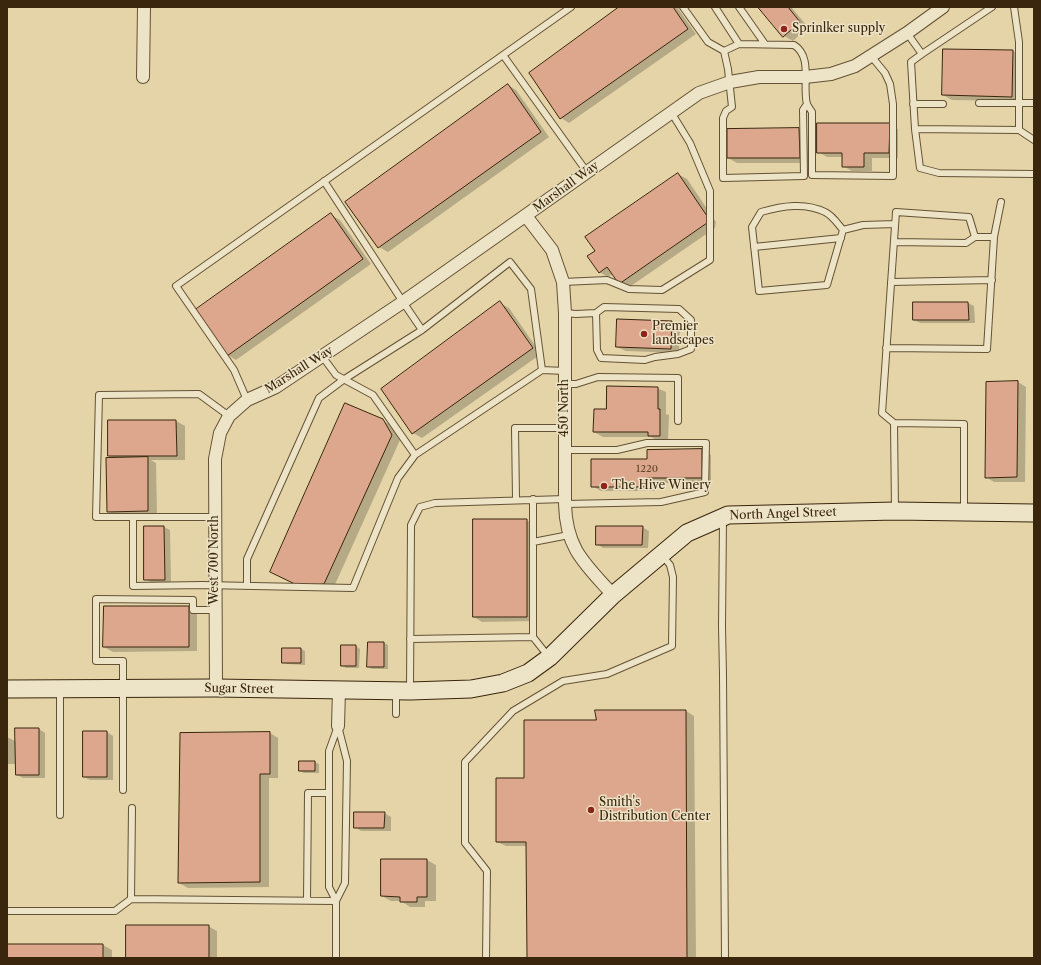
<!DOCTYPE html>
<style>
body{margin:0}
#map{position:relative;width:1041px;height:965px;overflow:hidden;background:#e4d4a8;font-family:"Libre Caslon Text",serif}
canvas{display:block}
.frame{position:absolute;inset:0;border:8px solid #39260d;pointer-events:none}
</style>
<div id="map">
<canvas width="1041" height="965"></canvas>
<div class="frame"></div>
</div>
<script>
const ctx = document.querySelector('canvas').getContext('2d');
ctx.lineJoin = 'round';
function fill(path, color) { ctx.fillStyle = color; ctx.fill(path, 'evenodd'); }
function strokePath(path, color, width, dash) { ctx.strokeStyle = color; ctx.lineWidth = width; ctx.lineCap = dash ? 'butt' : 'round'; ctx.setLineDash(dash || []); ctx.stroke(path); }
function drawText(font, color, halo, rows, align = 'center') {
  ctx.font = font + ' "Libre Caslon Text",serif'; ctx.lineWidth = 3; ctx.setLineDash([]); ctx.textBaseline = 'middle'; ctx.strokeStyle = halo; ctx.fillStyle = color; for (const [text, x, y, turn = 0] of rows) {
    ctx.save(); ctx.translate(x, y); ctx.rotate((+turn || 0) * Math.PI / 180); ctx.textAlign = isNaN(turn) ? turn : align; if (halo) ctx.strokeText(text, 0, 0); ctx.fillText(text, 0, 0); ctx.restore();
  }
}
fill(new Path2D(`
 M621,7H677L696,34L569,123L561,118Z
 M759,7H791L808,27L793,41L784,36Z
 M1013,51L1021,56V101L952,100L943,95Z
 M508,85L516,90L549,137L388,252L379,247Z
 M889,124L898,129V158H872V171H852L843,166V157H827L818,152Z
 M798,129L807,134L808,163H737L728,158Z
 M678,174L687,179L716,222L715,228L628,288L619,283L613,274L608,277L599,272L596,251Z
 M331,215L340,220L371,264L236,360L228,355Z
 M500,303L509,308L541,354L422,438L413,433L382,389Z
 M968,303L974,306L975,323H920L914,320Z
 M672,322L680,327L679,353L626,351L617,347Z
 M1018,382L1026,387L1025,482H994L986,477Z
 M657,388L666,392V414L669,415L668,441H658L651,437H603L594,432L607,410Z
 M382,420L391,425L400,440L333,589L308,591L280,576Z
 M109,421H176L185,426V460H151L156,463L157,516H116L108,511L114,459L109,456Z
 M702,450L711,455V483H655V491H601L592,486L648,460Z
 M526,520L535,525V621L482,622L474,617Z
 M145,527H164L170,530L171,583H152L145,579Z
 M642,527L649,531L648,548H603L597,544Z
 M189,607L197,612V651L113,652L104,647Z
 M384,643L388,645V669H372L368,667Z
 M356,646L360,649L359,668H346L342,665Z
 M283,649H301L305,651V665L287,664L283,662Z
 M686,711L694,716L696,958H528L527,846H506L497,842L597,721Z
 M39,729L45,733V778H23L17,775V764H7V737L17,742Z
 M107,732L113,736V780H90L84,777Z
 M270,733L278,738V778H269V887L188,888L179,883Z
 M315,762L319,764V773H304L300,771Z
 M384,813L391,817V831H361L355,827Z
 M382,860H427L436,865V901H425V907H410L401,901H391L382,896Z
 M208,926L217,931V958H127Z
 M7,945H103L112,950V958H7Z`), '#0003');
const building = new Path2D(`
 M619,7H673L688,29L560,119L529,73Z
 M758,7H788L800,22L783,37Z
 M943,49L1013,50L1012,97L942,95Z
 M508,84L541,132L378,248L345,202Z
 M817,123H890L889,153H864V167H842V153H817Z
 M799,128L800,158H727V129Z
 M678,173L707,216V223L619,284L607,267L599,273L587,256L595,251L585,237Z
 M331,213L363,259L227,356L195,310Z
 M500,301L533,348L412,434L381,389Z
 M913,302H968L969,320H913Z
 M617,319L672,321L671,349L616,347Z
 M1018,381L1017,477L985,478L986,382Z
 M607,386L658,387V409H660V436H648V432H593L594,409H606Z
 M345,403L383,419L392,435L324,584L299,586L270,572Z
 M108,420H176L177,456H108Z
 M702,449V478H646V487H591V459H647V450Z
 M148,457V511L107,512L106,458Z
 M473,519H527V617H473Z
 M144,526H164L165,580H144Z
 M596,526H643L642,545H596Z
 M104,606H189V647H103Z
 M368,642H384V667H367Z
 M341,645H356V666H341Z
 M282,648H301V663H282Z
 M595,710H686L687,958H527L526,842H496V778H524V720H596Z
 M15,728H39V775H16Z
 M83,731H107V777H83Z
 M270,732V774H260V882L178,883L180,733Z
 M299,761H315V771H299Z
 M354,812H385L384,828H354Z
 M381,859H427V897H417V902H400V897L381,896Z
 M126,925H209V958H126Z
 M7,944H103V958H7Z`);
fill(building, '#dca78c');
strokePath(building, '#39260d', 1);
const lane = new Path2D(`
 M683,7L708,42L724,51
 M715,7L739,44
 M739,7L765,44
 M1014,7L1019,42V130L1034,140
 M907,33L922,54L911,62L915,129L920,168L939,173L1034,174
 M922,54L992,7
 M503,55L587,172
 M979,103H1034
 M807,104L803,110L804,176L723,178V118L726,111L732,107L728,69L724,51L739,44L794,45C813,57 802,85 807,104C808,106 810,109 812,112V175L893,176V104L890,84L885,73L871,56
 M913,104H943
 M915,129L1019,130
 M324,181L403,302L422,330
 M843,230C838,224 832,215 825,212C805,202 782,206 761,212L752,227L759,291L827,285L843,230L863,225L895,224
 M894,242L966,243L975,237
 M754,247L841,238
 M563,282L607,280L629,289L662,290L710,260V191L690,143L671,112
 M891,282L992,280
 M565,313L576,314L596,313L604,307L679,309L691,320V349L678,354L655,357L645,360L601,358L597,350L596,313
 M886,348L987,349L994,237L1001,202
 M322,356L336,375L373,395L415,455
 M565,384H576L598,377L678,378V421
 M247,400L234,370L176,286L571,7
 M894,423L882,413L896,212L969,217L975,237H994
 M565,450H617L647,443H706L705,492L661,502L565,504
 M516,499L515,428H565
 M533,499V637L548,656
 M895,510L894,423L964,424V510
 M133,517V586L203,585L353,588L398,478L415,455L542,370L565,371
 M215,517H96L99,395L199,394L229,416
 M723,519L722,627L723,675L725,958
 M533,542L569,535
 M247,586V559L319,398L343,380L422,330L510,262L531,289L542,370
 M410,639L533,637
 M410,690L411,525L420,507L435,503L565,499
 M396,714V692
 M123,790V661H96V599L193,600V610H216
 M60,815V690
 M131,899L132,808
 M307,900L308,793H329
 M336,901L345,883L347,761L338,726
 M7,911H115L131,899L336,901
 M336,958V901L329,887V751L338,726
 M486,958L487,871L465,843V762L513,711L563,681L607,674L672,646L673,577L670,565L662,555`);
const street = new Path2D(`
 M143,77L144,7
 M526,216L552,250L563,282L565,313V504C566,549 585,564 613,595
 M216,688L215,459L220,433L229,416L247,400L276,387L403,302L699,93L730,82L759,77H805L831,74L855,66L907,33L943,7
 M338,726L339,690`);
const secondary = new Path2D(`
 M7,689L216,688L410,691L471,689L503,683L528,673L550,657L613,595L687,533L728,515L895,511L1034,513`);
strokePath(lane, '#645234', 8);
strokePath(street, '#645234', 14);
strokePath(secondary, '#39260d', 19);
strokePath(lane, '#ede3c6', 6);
strokePath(street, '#ede3c6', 12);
strokePath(secondary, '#ede3c6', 17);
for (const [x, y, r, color] of [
 [784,29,4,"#8f2418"],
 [644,334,4,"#8f2418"],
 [604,486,4,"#8f2418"],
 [591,810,4,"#8f2418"]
]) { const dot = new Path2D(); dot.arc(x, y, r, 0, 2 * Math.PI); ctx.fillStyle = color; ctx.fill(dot); strokePath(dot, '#ede3c6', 1.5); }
drawText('10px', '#62462d', null, [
 ["1220",647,469]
]);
drawText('12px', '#39260d', '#ede3c6', [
 ["Sprinlker supply",792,29],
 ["Premier",652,327],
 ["landscapes",652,341],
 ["The Hive Winery",612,486],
 ["Smith's",599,803],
 ["Distribution Center",599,817]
], 'left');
drawText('12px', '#39260d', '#ede3c6', [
 ["Marshall Way",566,187,-36],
 ["Marshall Way",299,370,-32],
 ["450 North",565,408,-90],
 ["North Angel Street",783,514,-2],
 ["West 700 North",215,560,-90],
 ["Sugar Street",239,689,1]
]);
</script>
